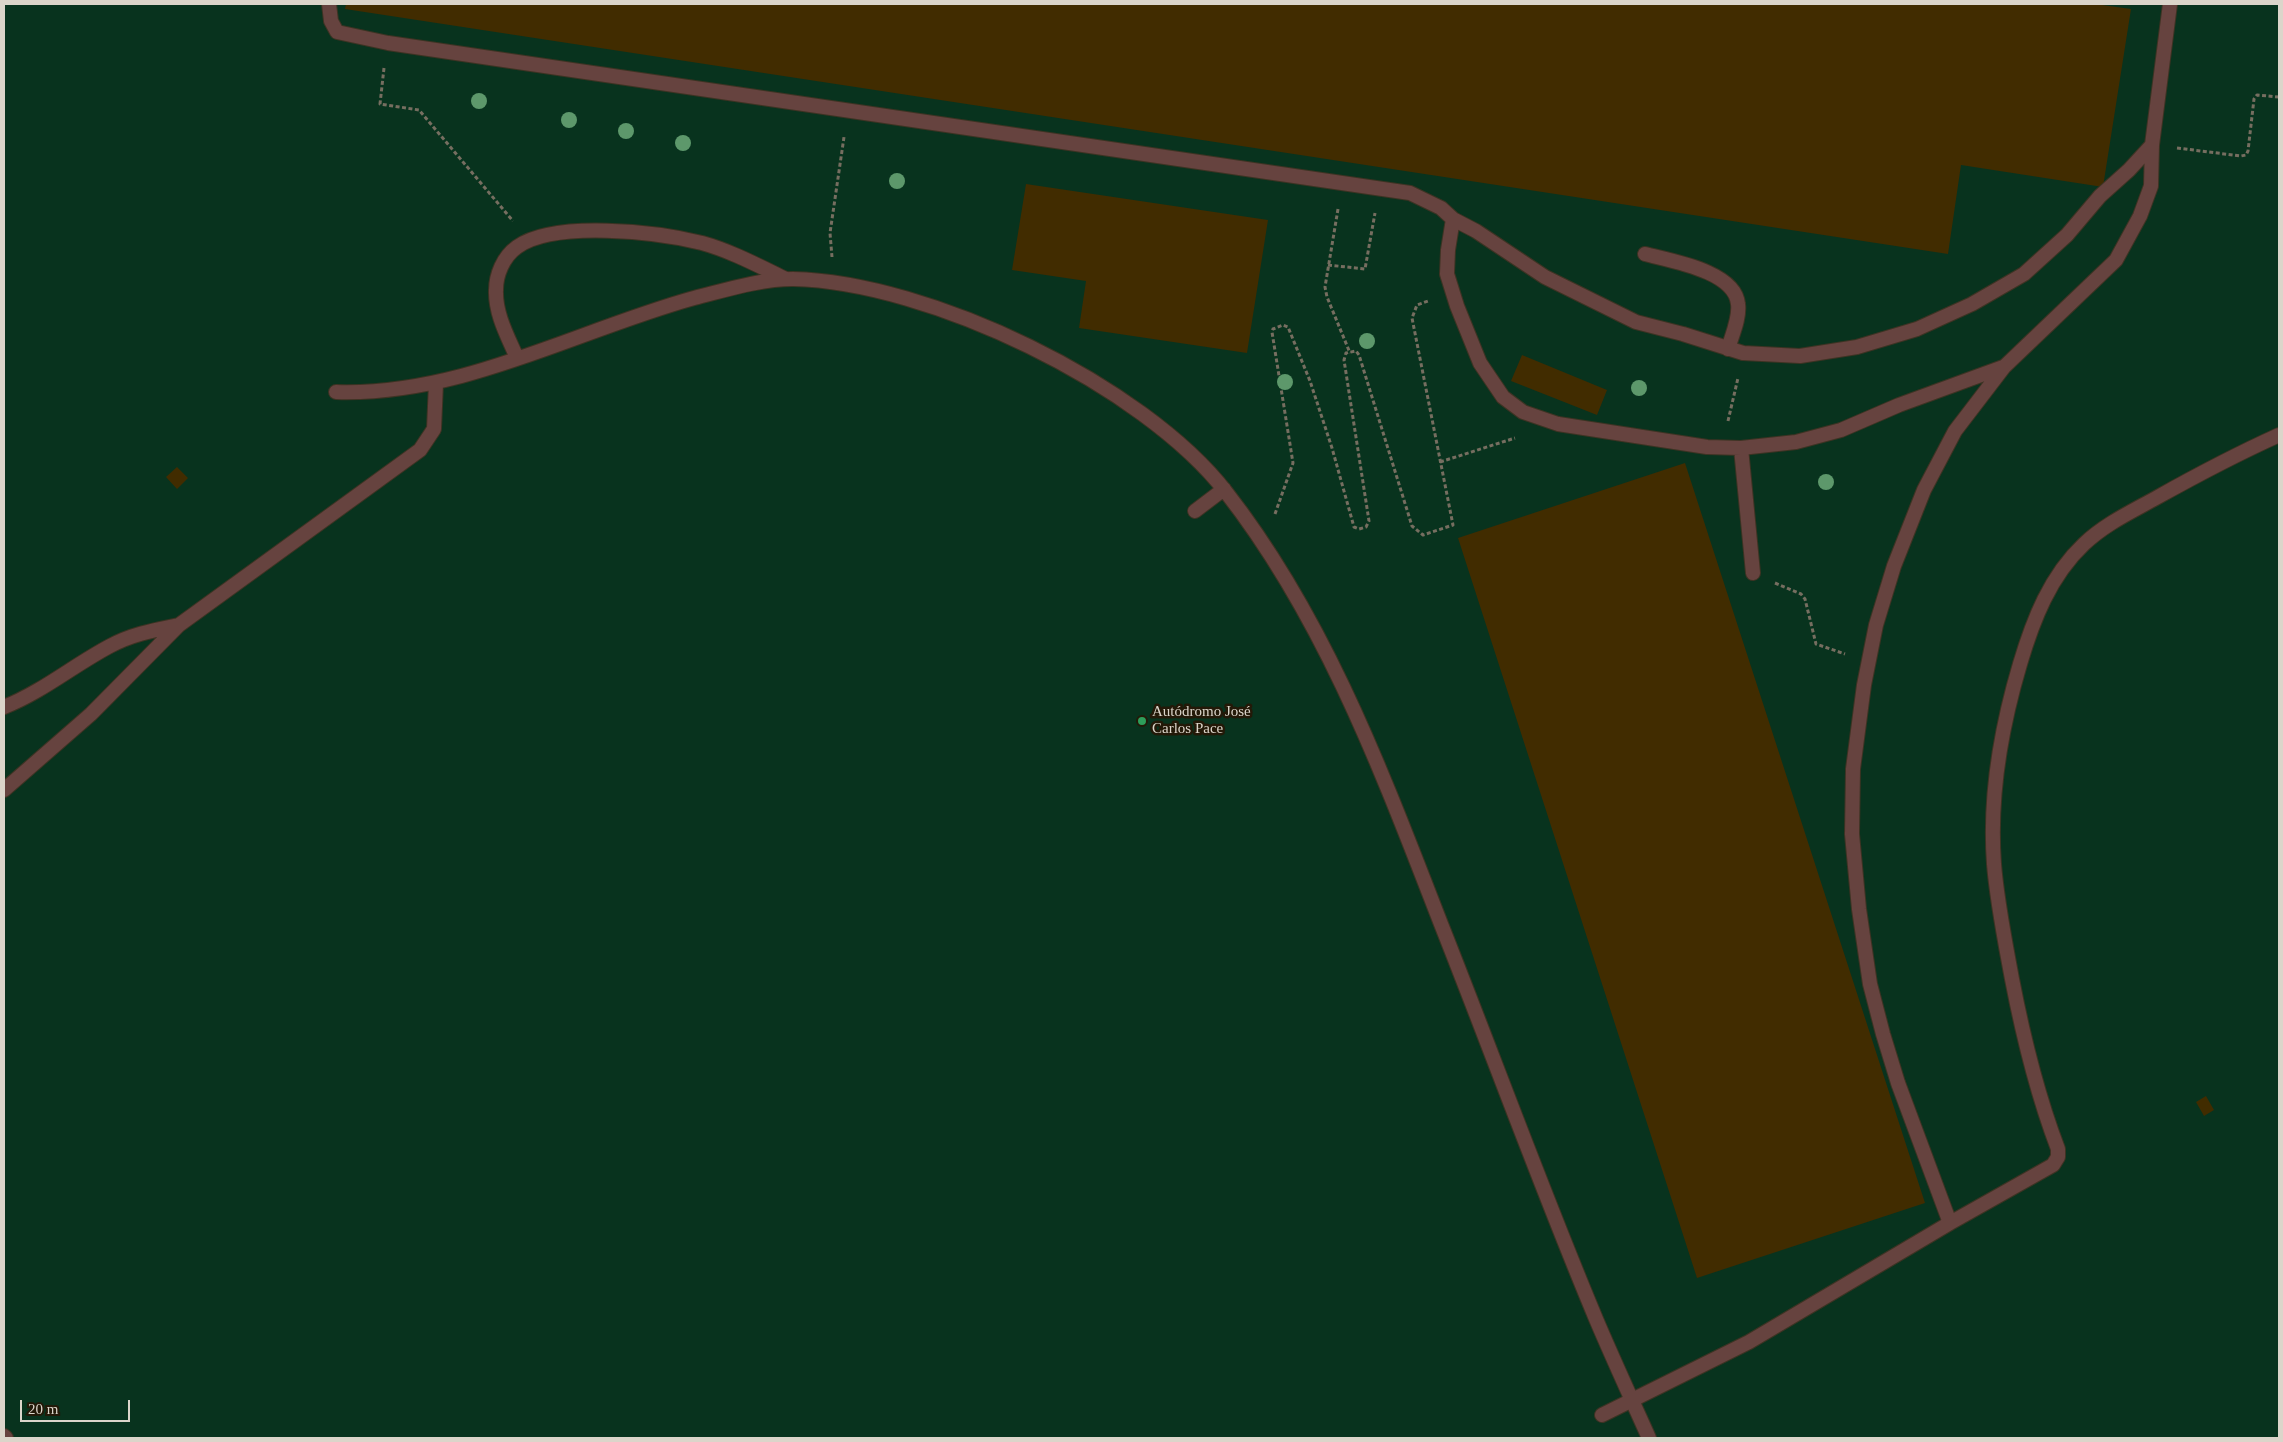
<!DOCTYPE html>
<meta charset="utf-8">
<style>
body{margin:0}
#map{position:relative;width:2283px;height:1442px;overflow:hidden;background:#231908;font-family:"Times New Roman",serif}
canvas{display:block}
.frame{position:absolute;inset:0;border:5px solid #dbd5ca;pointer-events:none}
.scale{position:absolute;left:20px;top:1400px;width:110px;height:22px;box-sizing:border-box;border:2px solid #dbd5ca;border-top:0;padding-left:6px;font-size:15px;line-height:18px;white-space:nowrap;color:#dbd5ca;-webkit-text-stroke:4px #231908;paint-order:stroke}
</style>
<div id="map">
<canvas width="2283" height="1442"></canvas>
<div class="frame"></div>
<div class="scale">20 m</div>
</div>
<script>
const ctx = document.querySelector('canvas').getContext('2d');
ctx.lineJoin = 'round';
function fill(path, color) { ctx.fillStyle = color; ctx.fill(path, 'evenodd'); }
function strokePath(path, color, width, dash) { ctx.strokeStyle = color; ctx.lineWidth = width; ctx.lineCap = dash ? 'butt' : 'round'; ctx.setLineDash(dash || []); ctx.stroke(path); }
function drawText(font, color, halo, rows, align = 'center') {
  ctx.font = font + ' "Times New Roman",serif'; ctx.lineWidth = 5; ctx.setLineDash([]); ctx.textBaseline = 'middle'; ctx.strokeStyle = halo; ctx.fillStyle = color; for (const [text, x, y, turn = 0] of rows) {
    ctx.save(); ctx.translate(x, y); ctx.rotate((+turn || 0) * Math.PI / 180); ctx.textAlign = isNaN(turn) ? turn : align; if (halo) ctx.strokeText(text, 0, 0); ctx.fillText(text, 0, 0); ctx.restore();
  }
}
fill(new Path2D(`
 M4,4H2279V1438H4Z`), '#08331e');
fill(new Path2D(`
 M346,4H2095L2131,9L2103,187L1961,165L1948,254L345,9Z
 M1026,184L1268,220L1247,353L1079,328L1086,281L1012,270Z
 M1522,355L1607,390L1597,415L1511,381Z
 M1685,463L1925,1203L1697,1278L1458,538Z
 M177,467L188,478L177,489L166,477Z
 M2206,1096L2214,1110L2204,1116L2196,1102Z`), '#412c00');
const service = new Path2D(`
 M329,4L331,21L337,32L388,43L1410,193L1441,208L1453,219L1476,231L1545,277L1636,322L1683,334L1743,353L1800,356L1857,347L1917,329L1972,304L2024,274L2067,235L2100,196L2129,170L2152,145
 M1453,219L1448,250L1447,274L1457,306L1480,363L1503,397L1523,412L1558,424L1707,447L1741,448L1796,442L1841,430L1899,405L2003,367
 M1645,254C1671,261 1735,271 1738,304C1740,318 1732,335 1728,349
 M517,358C508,337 495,314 496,290C496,275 503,257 517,247C555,220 658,232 702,243C731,251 759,266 786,279
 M336,392C462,396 575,331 694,298C726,290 760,279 793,279C929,282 1143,385 1226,492C1326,620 1383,775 1441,924C1493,1055 1541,1188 1596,1319C1613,1359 1631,1398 1649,1438
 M1741,448L1753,573
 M1195,511L1224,489
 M4,707C42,692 74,665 110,646C132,634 155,630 179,625
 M4,790L91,714L179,625L420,450L434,429L436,383
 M1950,1223L2053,1165L2058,1157V1149C2037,1094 2023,1036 2012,979C2005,941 1997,902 1994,864C1989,797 2001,728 2020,664C2033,620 2050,576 2084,544C2105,524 2131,512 2156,498C2197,475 2237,454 2279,435
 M1602,1415L1749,1342L1950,1223L1898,1083L1883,1034L1870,984L1859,909L1852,834L1853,769L1864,685L1876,625L1894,566L1924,490L1955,431L2004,367L2116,260L2140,216L2151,186L2152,145L2170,4
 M4,1436L6,1438`);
strokePath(service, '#3d3323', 16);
strokePath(new Path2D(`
 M384,68L380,104L419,110L513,221
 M2177,148L2241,156L2246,155L2248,151L2254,99L2257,95L2279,97
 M1338,209L1325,287L1327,297L1350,353
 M832,257L830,233L844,137
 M1328,265L1365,269L1375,213
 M1728,421L1738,378
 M1440,462L1515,438
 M1275,514L1293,463L1272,332L1273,329L1283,325L1288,327L1310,381L1332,448L1354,527L1359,529L1366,527L1369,521L1344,360L1346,353L1356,351L1359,355L1412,526L1423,535L1453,525L1412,318L1417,305L1428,301
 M1775,583L1801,594L1805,599L1816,644L1845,654`), '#766e60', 3, [4, 2.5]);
strokePath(service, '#66433f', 14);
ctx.fillStyle = '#5d986b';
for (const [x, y] of [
 [479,101],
 [569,120],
 [626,131],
 [683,143],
 [897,181],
 [1367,341],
 [1285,382],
 [1639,388],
 [1826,482]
]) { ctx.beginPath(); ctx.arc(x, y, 8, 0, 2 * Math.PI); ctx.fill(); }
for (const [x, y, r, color] of [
 [1142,721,5,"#2e9e5b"]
]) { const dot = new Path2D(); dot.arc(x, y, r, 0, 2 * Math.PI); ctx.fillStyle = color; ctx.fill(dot); strokePath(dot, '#231908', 2); }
drawText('15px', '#dbd5ca', '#231908', [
 ["Autódromo José",1152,712],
 ["Carlos Pace",1152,729]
], 'left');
</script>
